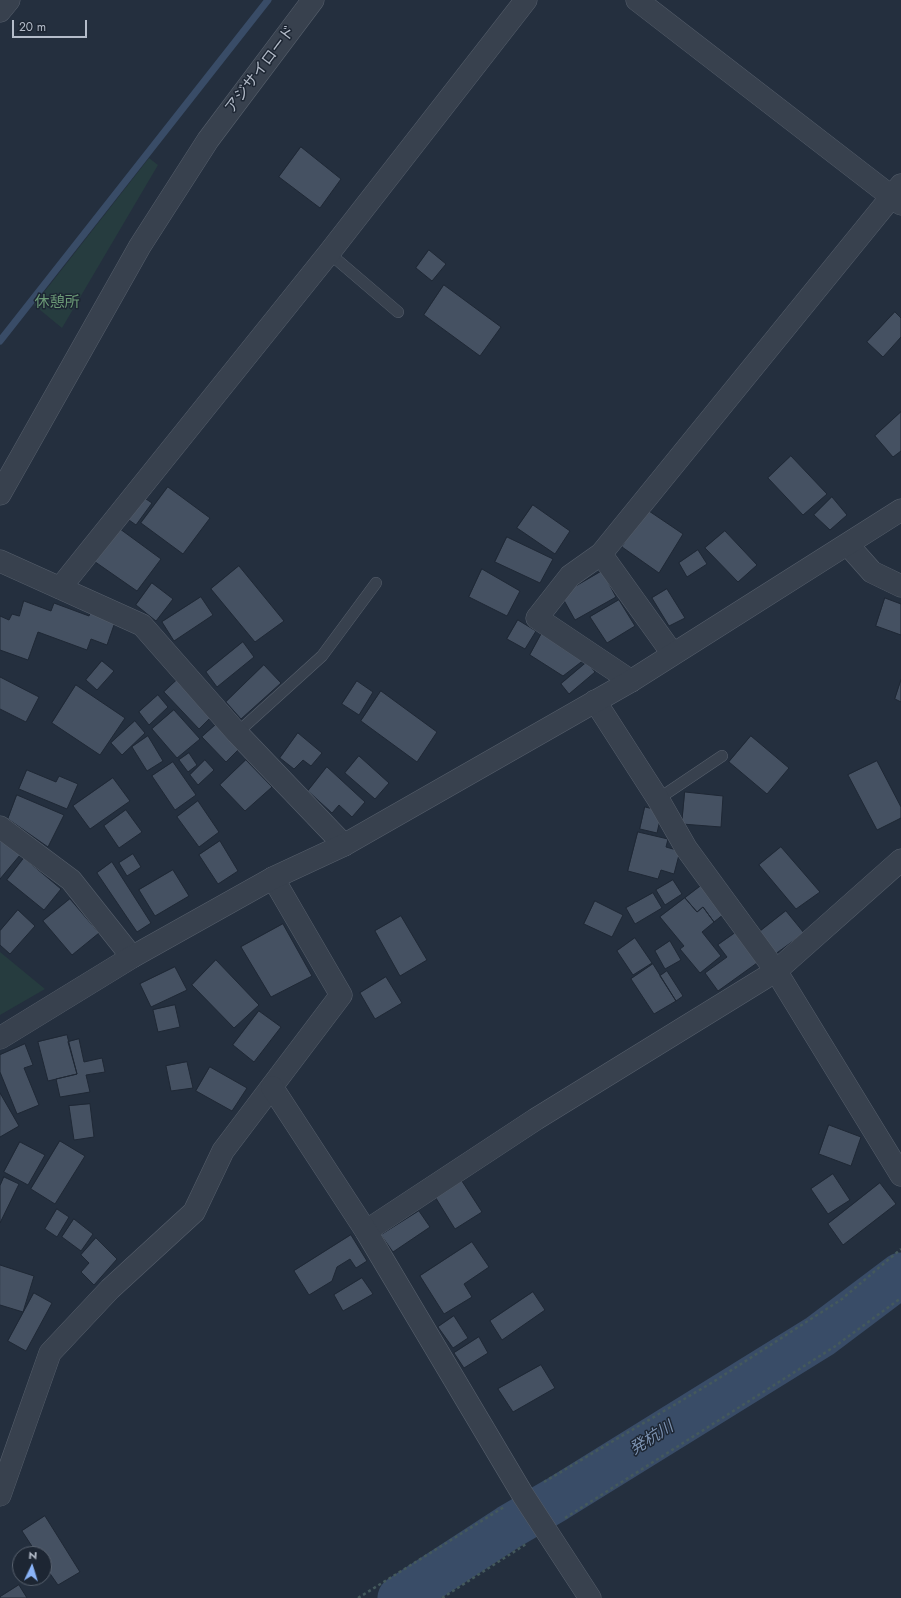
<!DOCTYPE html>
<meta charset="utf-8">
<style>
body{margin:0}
#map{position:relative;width:901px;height:1598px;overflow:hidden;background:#242f3e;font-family:Jost,sans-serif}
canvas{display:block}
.north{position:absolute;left:12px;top:1546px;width:40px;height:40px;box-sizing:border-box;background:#1d2633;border:1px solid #59626f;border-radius:50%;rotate:4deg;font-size:11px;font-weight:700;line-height:16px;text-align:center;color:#b4bcc9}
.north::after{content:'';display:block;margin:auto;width:14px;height:18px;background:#8ab4f8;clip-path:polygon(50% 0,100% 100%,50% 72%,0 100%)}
.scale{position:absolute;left:12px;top:20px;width:75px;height:18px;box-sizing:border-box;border:2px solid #b4bcc9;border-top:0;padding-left:5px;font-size:12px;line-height:14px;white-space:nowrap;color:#b4bcc9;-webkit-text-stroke:3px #1d2633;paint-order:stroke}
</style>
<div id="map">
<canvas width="901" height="1598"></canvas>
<div class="north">N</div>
<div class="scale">20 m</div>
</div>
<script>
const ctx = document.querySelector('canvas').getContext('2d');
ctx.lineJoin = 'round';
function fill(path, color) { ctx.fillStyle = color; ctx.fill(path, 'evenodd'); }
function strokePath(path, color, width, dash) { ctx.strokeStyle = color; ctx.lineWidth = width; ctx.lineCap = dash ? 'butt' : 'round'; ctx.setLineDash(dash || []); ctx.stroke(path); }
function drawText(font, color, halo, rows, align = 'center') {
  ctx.font = font + ' Jost,"Noto Sans JP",sans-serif'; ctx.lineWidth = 3; ctx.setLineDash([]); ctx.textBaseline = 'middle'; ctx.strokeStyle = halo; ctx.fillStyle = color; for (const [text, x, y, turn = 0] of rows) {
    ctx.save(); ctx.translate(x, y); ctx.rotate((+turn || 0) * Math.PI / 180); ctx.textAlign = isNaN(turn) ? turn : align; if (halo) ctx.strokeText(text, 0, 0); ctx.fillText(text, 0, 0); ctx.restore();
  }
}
fill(new Path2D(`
 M149,158L158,165L62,328L34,305Z
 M0,952L45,989L0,1015Z`), '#263c3f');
strokePath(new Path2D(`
 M0,341L268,0`), '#394c67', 7);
strokePath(new Path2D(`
 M400,1598L509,1527L557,1499L820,1336L901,1275`), '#394c67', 45);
const building = new Path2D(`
 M301,147L341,179L320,208L279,177Z
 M429,250L446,264L432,281L416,268Z
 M444,285L501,327L480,356L424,315Z
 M895,312L901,318V337L883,357L867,342Z
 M901,412V451L893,457L875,436Z
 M791,456L827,494L803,515L768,478Z
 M168,487L210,518L183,554L141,523Z
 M137,493L152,503L136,525L122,515Z
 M832,497L847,515L830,530L814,515Z
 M533,505L570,531L555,554L517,528Z
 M646,509L683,534L659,573L622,547Z
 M116,526L161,559L137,591L91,559Z
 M725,531L757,565L738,582L705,548Z
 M507,537L553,559L540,583L495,562Z
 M698,550L707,564L687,577L679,563Z
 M239,566L284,621L255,642L211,589Z
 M482,569L520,591L507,616L469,597Z
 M602,571L616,597L575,620L561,595Z
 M152,583L173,599L156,621L136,605Z
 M667,589L685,618L669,626L652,598Z
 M201,597L213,615L174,641L162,622Z
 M885,598L901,604V635L876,626Z
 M619,600L635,626L607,643L590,617Z
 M24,601L51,611L54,603L89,616L90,613L115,622L107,645L91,639L87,650L38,632L28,660L0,650V616L9,620L12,614L19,616Z
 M518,620L536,631L525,649L507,639Z
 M544,629L589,656L563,676L530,655Z
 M243,642L254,657L217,687L206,672Z
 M102,661L114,671L97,690L86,680Z
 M587,662L595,672L569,694L561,684Z
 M264,665L281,683L241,719L226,702Z
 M0,677L39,697L26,722L0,709Z
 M179,678L213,715L199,729L164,692Z
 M901,680V702L895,699Z
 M357,681L373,692L359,715L342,704Z
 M76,685L125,718L100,755L52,723Z
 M381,691L437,732L417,762L361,721Z
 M158,695L168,707L149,725L139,712Z
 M174,710L200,739L177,758L152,729Z
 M221,720L244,744L226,762L202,737Z
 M135,721L145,733L122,755L111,743Z
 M298,733L322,753L311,766L303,760L294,769L280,758Z
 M148,736L163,761L147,771L132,747Z
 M751,736L789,768L767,794L729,762Z
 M189,753L197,765L188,772L179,760Z
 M359,756L389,783L375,799L345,773Z
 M205,760L214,770L198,785L190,775Z
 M246,760L272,787L245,811L220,785Z
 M877,761L901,807V818L877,830L848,775Z
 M173,762L196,795L175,810L152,776Z
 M327,767L365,802L352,817L339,805L332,813L308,791Z
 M27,770L56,782L59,776L78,784L67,809L19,789Z
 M113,778L130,801L90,829L73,806Z
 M685,792L723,796L721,827L682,824Z
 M17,795L64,815L48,847L8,819Z
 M198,801L219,832L199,847L177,817Z
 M645,807L662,811L657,833L640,829Z
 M126,810L142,832L119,848L104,826Z
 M638,832L668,839L666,847L680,851L674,874L661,870L658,879L628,871Z
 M0,840L20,855L0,879Z
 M220,841L238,871L218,884L199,855Z
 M781,847L820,892L796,909L759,865Z
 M133,854L141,867L127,876L119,863Z
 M24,858L61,889L44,910L7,880Z
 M112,862L151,923L137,932L97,873Z
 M173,870L189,896L155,916L139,890Z
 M673,880L682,894L665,905L656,890Z
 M702,885L724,914L714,922L703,907L697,912L685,898Z
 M653,893L662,908L635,924L626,908Z
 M685,898L697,912L703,907L714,922L702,932L721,956L700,973L680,949L684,946L660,917Z
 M70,899L99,933L72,955L43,921Z
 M595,901L623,915L612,937L584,924Z
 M18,910L35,926L10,954L0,945V931Z
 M786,911L804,933L774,955L758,933Z
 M401,916L427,960L400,976L375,931Z
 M283,924L312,976L271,997L241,947Z
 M735,933L757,963L718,991L705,973L727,957L718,945Z
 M635,938L652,963L633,975L617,951Z
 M670,941L681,960L665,969L655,951Z
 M216,960L259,1005L234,1028L192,985Z
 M653,964L676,1001L654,1014L631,979Z
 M175,967L187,990L151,1007L140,984Z
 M667,971L683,996L676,1001L660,976Z
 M386,977L402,1003L375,1019L360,993Z
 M175,1005L180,1027L158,1032L153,1010Z
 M259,1011L281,1027L254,1062L233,1045Z
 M67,1035L77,1074L48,1081L38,1042Z
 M79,1039L84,1062L102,1058L105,1072L86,1075L90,1092L60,1097L56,1079L77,1074L68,1042Z
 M25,1044L33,1065L24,1068L39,1105L17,1114L0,1072V1055Z
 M187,1062L193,1088L171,1091L166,1066Z
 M210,1067L247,1088L232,1111L196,1091Z
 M0,1093L19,1126L0,1137Z
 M90,1104L94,1137L74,1140L69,1106Z
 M829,1125L861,1137L851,1166L819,1154Z
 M60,1141L85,1156L55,1204L31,1189Z
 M20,1142L45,1155L28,1185L4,1172Z
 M833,1174L850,1200L828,1214L811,1189Z
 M4,1177L19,1184L0,1223V1186Z
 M460,1178L482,1212L455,1229L434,1195Z
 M880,1183L896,1204L843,1245L828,1224Z
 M57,1209L69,1217L57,1237L45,1229Z
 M419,1211L430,1227L393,1252L381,1235Z
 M74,1219L93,1234L81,1251L62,1237Z
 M351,1235L367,1261L356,1268L350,1259L337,1267L332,1281L309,1295L294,1271Z
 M96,1238L117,1259L94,1285L81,1272L89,1263L81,1255Z
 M472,1242L489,1267L464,1284L472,1297L444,1314L420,1276Z
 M0,1265L34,1276L23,1312L0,1305Z
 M362,1278L373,1294L343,1311L334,1295Z
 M533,1292L545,1310L502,1340L490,1321Z
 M34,1293L52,1303L26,1351L8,1341Z
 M454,1316L468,1338L453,1348L438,1327Z
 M479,1337L488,1353L464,1368L454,1353Z
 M541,1365L555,1388L513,1412L498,1389Z
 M45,1516L80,1572L58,1585L44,1565V1554H37L22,1531Z
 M19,1585L27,1598H0V1597Z`);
fill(building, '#455162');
strokePath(building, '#1f2835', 1);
const service = new Path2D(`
 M329,253L398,312
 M237,733L322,656L376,583
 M658,799L722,756`);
const minor = new Path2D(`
 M637,0L901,204
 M0,11L9,0
 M848,545L872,572L901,586
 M601,554L570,576L537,618L631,681
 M0,561L142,625L237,733L344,845
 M60,588L329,253L526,0
 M672,653L601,554L901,185
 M595,701L658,799L686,848L776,971L901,1175
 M0,827L71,880L132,957
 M366,1231L536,1119L776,971L901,860
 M0,1495L50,1353L110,1289L194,1212L223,1151L341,995L273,878`);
const tertiary = new Path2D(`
 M0,494L140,246L208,140L313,0
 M0,1038L132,957L273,878L344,845L631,681L901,510
 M272,1087L366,1231L523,1495L590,1598`);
strokePath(service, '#565f6c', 12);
strokePath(minor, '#565f6c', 23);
strokePath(tertiary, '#565f6c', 23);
strokePath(new Path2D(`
 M544,1482L713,1382L842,1299L901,1249
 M565,1518L834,1347L901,1298
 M358,1598L504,1507
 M442,1598L526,1544`), '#44595c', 2.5, [3, 3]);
strokePath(service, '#38414e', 11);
strokePath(minor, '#38414e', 22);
strokePath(tertiary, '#38414e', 22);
drawText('15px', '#b4bcc9', '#1d2633', [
 ["アジサイロード",261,70,-53]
]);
drawText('15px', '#6b9a76', '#1d2633', [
 ["休憩所",57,303]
]);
drawText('italic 16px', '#7c92b1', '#1d2633', [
 ["発杭川",652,1439,-32]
]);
</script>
